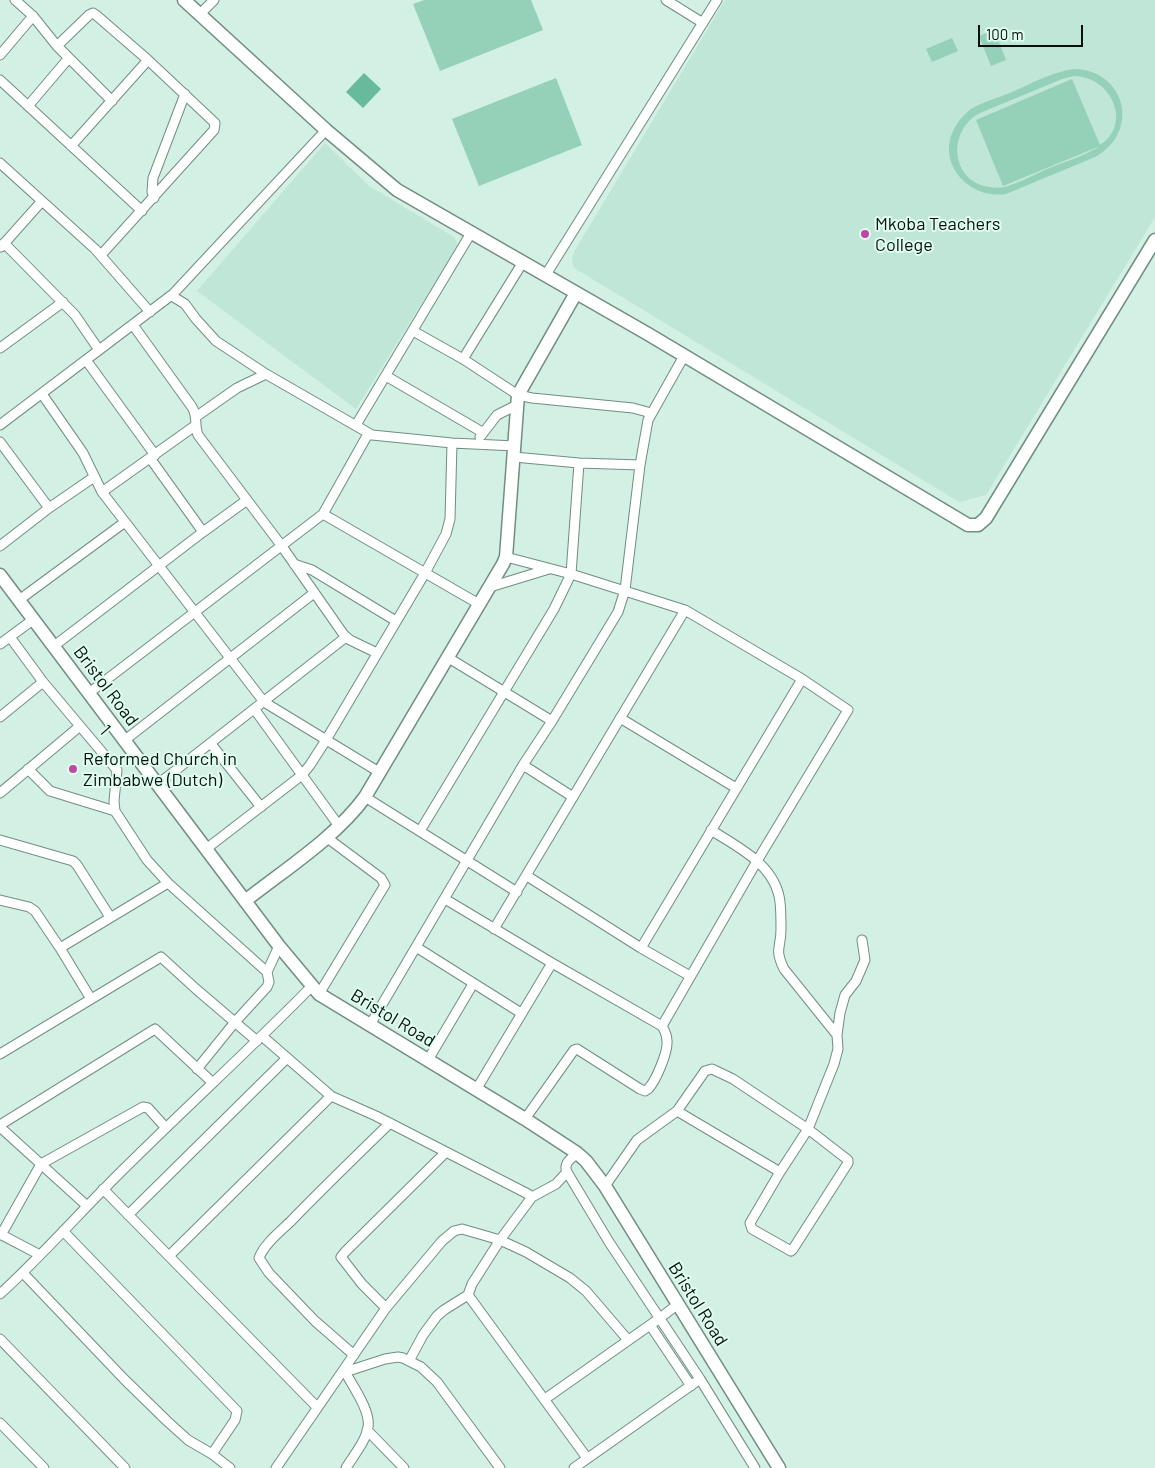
<!DOCTYPE html>
<style>
body{margin:0}
#map{position:relative;width:1155px;height:1468px;overflow:hidden;background:#d2f0e3;font-family:Barlow,sans-serif}
canvas{display:block}
.scale{position:absolute;left:978px;top:25px;width:105px;height:22px;box-sizing:border-box;border:2px solid #06100c;border-top:0;padding-left:6px;font-size:15px;line-height:18px;white-space:nowrap;color:#06100c;-webkit-text-stroke:4px #dffdf0;paint-order:stroke}
</style>
<div id="map">
<canvas width="1155" height="1468"></canvas>
<div class="scale">100 m</div>
</div>
<script>
const ctx = document.querySelector('canvas').getContext('2d');
ctx.lineJoin = 'round';
function fill(path, color) { ctx.fillStyle = color; ctx.fill(path, 'evenodd'); }
function strokePath(path, color, width, dash) { ctx.strokeStyle = color; ctx.lineWidth = width; ctx.lineCap = dash ? 'butt' : 'round'; ctx.setLineDash(dash || []); ctx.stroke(path); }
function drawText(font, color, halo, rows, align = 'center') {
  ctx.font = font + ' Barlow,sans-serif'; ctx.lineWidth = 4; ctx.setLineDash([]); ctx.textBaseline = 'middle'; ctx.strokeStyle = halo; ctx.fillStyle = color; for (const [text, x, y, turn = 0] of rows) {
    ctx.save(); ctx.translate(x, y); ctx.rotate((+turn || 0) * Math.PI / 180); ctx.textAlign = isNaN(turn) ? turn : align; if (halo) ctx.strokeText(text, 0, 0); ctx.fillText(text, 0, 0); ctx.restore();
  }
}
fill(new Path2D(`
 M725,0H1155V217L986,495L959,502L576,269L573,266L572,258L574,252Z
 M325,143L369,186L454,237L458,245L356,409L197,291Z`), '#bfe6d6');
fill(new Path2D(`
 M424,0H531L543,30L440,71L413,4Z
 M994,30L1006,60L991,66L979,36Z
 M952,38L958,51L932,62L926,49Z
 M1074,69C1126,70 1141,132 1095,157L1006,194C964,200 931,155 960,120C963,116 967,112 971,109C983,102 997,98 1010,93C1030,84 1052,72 1074,69ZM1074,76C1113,77 1132,125 1100,145L1072,79L976,120L1003,186L1100,146C1085,156 1064,162 1047,169C1034,175 1019,183 1005,187C1000,188 994,188 989,187C950,181 947,130 980,113L1062,79Z
 M556,78L582,145L479,186L452,119Z`), '#95d0b9');
fill(new Path2D(`
 M364,73L381,89L363,108L346,92Z`), '#68ba9c');
const street = new Path2D(`
 M15,0L33,16L57,46L89,15L93,13L96,15L148,60L215,123L214,130L101,255
 M666,0L703,23
 M200,14L214,0
 M57,46L112,101
 M0,55L33,16
 M0,80L142,211
 M28,106L68,59
 M71,146L148,60
 M0,163L95,249L150,312
 M154,198L152,192L153,178L185,94
 M4,243L75,315L99,350
 M1,247L42,201
 M545,276L717,0
 M172,296L185,304L196,319L216,341L266,374L372,435L452,443L515,446
 M133,325L192,407C198,416 194,425 198,435L281,545L344,635L350,640L377,653
 M413,331L463,359L518,395L532,398L633,408L651,413
 M0,348L63,302
 M463,359L523,262
 M86,360L155,455
 M386,376L482,432
 M42,394L83,453L102,492L264,702L379,772
 M197,416L237,388L266,374
 M0,425L173,294L326,130
 M356,425L471,233
 M480,437L497,415L517,405
 M0,442L49,508
 M514,457L579,463L640,465
 M150,458L203,532L247,500
 M102,492L196,425
 M323,514L479,604
 M0,546L49,508L94,477
 M506,557L571,574L685,610L802,679L848,710L757,861L662,1026
 M294,564L312,570L396,621
 M490,587L549,569
 M19,600L125,522
 M10,637L43,682L117,770L114,801L115,811
 M0,644L34,619
 M54,646L203,532
 M447,657L552,721
 M89,693L323,514L368,434
 M255,710L339,826
 M0,717L43,682
 M620,718L736,788
 M125,740L314,593
 M211,744L261,807
 M523,765L573,797
 M28,769L50,791L115,811L147,860L168,883L267,972
 M158,784L346,637
 M0,793L80,726
 M365,797L517,892
 M420,831L554,609L571,574L579,463
 M0,840L73,861L77,865L110,917
 M206,849L302,775L310,765L326,740L425,573L446,534L450,519L452,443
 M527,876L641,948L690,976
 M445,899L552,963L662,1026C665,1031 667,1035 667,1041C668,1052 656,1081 648,1089L645,1091L640,1089L577,1049L574,1050L525,1119
 M0,900L29,907L35,911L60,948L91,999
 M494,929L685,610
 M416,947L521,1013
 M60,948L168,883
 M641,948L802,679
 M319,994L385,885L381,878L326,837
 M370,1025L523,765L552,721L618,612L625,590L640,465L648,420L684,356
 M837,1035L840,1013L845,995L856,981L865,960L862,940
 M262,1036L331,1096L376,1116L528,1194L532,1197L500,1240L472,1284L468,1295L444,1310L437,1316L423,1335L409,1361
 M0,1054L161,957L196,989L257,1041
 M428,1060L473,984
 M197,1069L235,1022L267,987L269,982L267,972L279,946
 M476,1090L552,963
 M677,1111L780,1172L808,1129L834,1064L838,1049L837,1035L784,969C774,948 781,949 781,929C781,920 781,911 780,902C776,865 739,848 711,830
 M0,1125L155,1029L213,1083
 M0,1127L86,1205
 M577,1153C571,1159 563,1163 567,1172L609,1242L700,1379L755,1468
 M605,1186L637,1140L677,1111L705,1071L712,1069L733,1079L808,1129L848,1160V1163L793,1249L791,1251L752,1229L750,1223L780,1172
 M103,1189L317,1407
 M532,1197L556,1184L567,1172
 M128,1215L287,1058
 M63,1231L237,1411L235,1420L212,1454
 M0,1234L40,1255
 M1,1235L41,1164L143,1107L148,1108L166,1128
 M169,1256L331,1096
 M23,1273L124,1379L167,1421L188,1440L212,1454L230,1468
 M0,1294C47,1251 88,1203 134,1159C193,1101 254,1045 312,986
 M468,1295L587,1458
 M386,1308L362,1284L341,1257L345,1252L446,1152
 M650,1325L691,1386
 M0,1339L125,1468
 M354,1355L315,1321L269,1273L259,1258C264,1244 281,1231 292,1220C324,1187 357,1155 390,1123
 M344,1370C352,1385 371,1411 368,1427C366,1441 354,1455 346,1468
 M345,1372L385,1359L398,1357L403,1358L421,1367L437,1382L500,1468
 M545,1399L660,1318L678,1304
 M0,1423L44,1468
 M367,1430L404,1468
 M276,1468L386,1308L442,1241L454,1231L462,1229L500,1240L526,1252L570,1278L586,1291L628,1340
 M574,1468L700,1379`);
const secondary = new Path2D(`
 M184,0L326,130L397,190L648,334L968,525H978L986,518L1155,240
 M0,575L279,946L319,994L525,1119L577,1153L586,1161L605,1186L779,1468
 M245,901C284,870 335,838 365,797L503,564L506,557L518,395L576,293`);
strokePath(street, '#728d82', 11);
strokePath(secondary, '#728d82', 15);
strokePath(street, '#fff', 9);
strokePath(secondary, '#fff', 12);
for (const [x, y, r, color] of [
 [865,234,5,"#be49a0"],
 [73,769,5,"#be49a0"]
]) { const dot = new Path2D(); dot.arc(x, y, r, 0, 2 * Math.PI); ctx.fillStyle = color; ctx.fill(dot); strokePath(dot, '#dffdf0', 2); }
drawText('18px', '#06100c', '#dffdf0', [
 ["Mkoba Teachers",875,224],
 ["College",875,245],
 ["Reformed Church in",83,759],
 ["Zimbabwe (Dutch)",83,780]
], 'left');
drawText('18px', '#06100c', '#dffdf0', [
 ["Bristol Road",106,686,53],
 ["1",105,730,49],
 ["Bristol Road",393,1018,31],
 ["Bristol Road",698,1304,58]
]);
</script>
